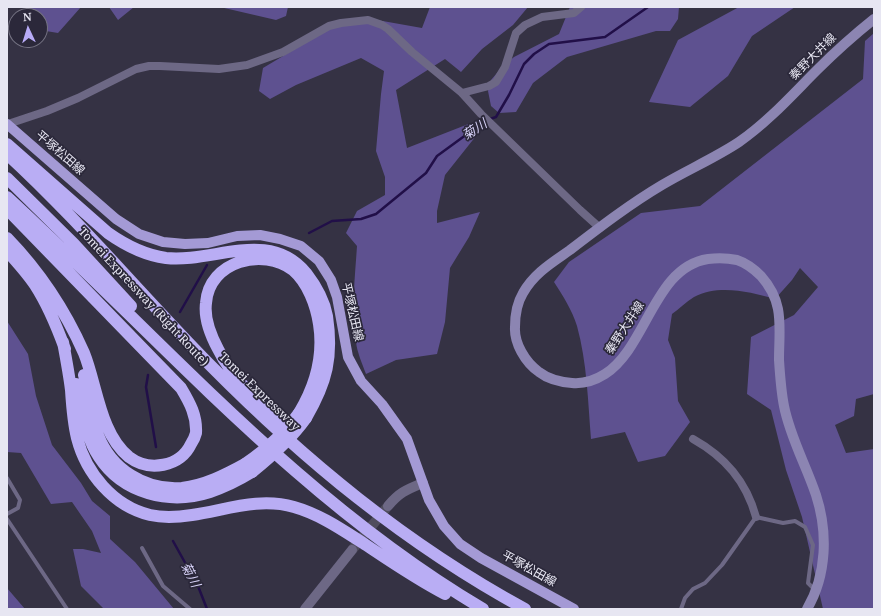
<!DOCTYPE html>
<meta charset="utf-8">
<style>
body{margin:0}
#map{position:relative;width:881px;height:616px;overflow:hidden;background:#353244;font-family:"Noto Serif",serif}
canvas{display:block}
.frame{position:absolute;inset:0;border:8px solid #e7e6f2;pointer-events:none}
.north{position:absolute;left:8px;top:8px;width:40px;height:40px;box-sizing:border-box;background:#2b283a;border:1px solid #767484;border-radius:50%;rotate:356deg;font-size:11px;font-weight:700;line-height:16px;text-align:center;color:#e7e6f2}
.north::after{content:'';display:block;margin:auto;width:14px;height:18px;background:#b8abf7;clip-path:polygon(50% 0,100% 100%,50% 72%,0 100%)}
</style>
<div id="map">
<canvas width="881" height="616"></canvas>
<div class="frame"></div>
<div class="north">N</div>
</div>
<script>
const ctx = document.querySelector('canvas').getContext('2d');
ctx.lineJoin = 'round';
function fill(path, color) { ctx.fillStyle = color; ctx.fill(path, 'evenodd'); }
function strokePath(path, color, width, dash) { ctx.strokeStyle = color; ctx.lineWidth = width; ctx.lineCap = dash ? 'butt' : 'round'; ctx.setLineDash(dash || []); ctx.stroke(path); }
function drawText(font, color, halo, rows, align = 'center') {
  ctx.font = font + ' "Noto Serif","Noto Sans JP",serif'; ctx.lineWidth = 3.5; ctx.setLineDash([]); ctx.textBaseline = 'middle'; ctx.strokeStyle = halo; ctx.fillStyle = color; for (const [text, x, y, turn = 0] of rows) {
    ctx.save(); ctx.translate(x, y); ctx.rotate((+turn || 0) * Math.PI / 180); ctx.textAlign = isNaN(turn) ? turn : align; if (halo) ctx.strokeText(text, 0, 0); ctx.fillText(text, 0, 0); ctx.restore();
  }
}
fill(new Path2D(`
 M29,7H81L58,33L40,30V16H32Z
 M109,7H134L118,20Z
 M220,7H288L286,16L276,20Z
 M430,7H528L513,25L482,49L461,72L445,59L396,90L407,148L471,123L476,136L445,175L437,211V223L480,212L469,237L450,268L445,322L437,354L396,360L366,374C362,363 357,352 356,342C351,310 355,277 357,246L346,233L357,211L385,195V177L376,151L381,94L384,71L361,58L296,85L270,99L259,91L263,68L335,25L377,20L422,28Z
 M570,7H679L678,19L670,31H656L567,57L533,83L516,112L499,113L491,106L488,91L491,80L503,66L514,57L559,34Z
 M739,7H795L752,36L728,76L690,107L649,102L678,40Z
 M874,33V394L856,399L854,416L835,425L846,453L874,449V609H823L802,517L786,470L771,410L747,394L751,337L794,315L818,287L800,268L792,280L775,299C750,292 719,284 694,297C686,302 679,309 672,314L668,340L675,358L678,401L690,422L665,456L638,462L625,432L591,439C588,402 587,362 577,326C572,310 563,296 554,282L569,262L641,213L700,206L863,79L865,41Z
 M7,321L28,354L36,396L52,445L81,483L92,501L110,516V539L135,562L174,609H104L81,586L73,549H83L101,553L92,531L72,502L51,504L21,453L7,452Z
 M7,588L25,609H7Z`), '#5e5190');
strokePath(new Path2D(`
 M490,119L496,117L509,95L524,64L534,54L549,44L605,37L648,7
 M309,233L332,221L361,219L376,214L426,173L437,156L485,121
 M180,312L207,265
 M148,375L146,387L156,447
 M173,541L198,586L207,609`), '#210f48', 2.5);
strokePath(new Path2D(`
 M352,550L388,506`), '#504d5e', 10, [10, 5]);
strokePath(new Path2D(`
 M7,478L20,500L18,508L7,514
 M7,519L67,609
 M142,548L163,586L190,609
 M681,609L685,598L693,589L705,583L722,565L756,517L783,523L795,521L805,527L813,545L808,583L814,589`), '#6d6885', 4);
strokePath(new Path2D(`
 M462,93L489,86L496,82L505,67L516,33L525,25L542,17L574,13L581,7
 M8,124L47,111L78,98L136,69L149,66H160L219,69L247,65L283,52L329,26L341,23L368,20L382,25L388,29L412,52L462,93L481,114L580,210L600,228
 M693,439C725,457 746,481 756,517`), '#6d6885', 8);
strokePath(new Path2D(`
 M388,506C400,492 406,490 423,483
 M305,609L352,550`), '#6d6885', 10);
strokePath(new Path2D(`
 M807,609C827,575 828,532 816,495C806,465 790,437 784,406C781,391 780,375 779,360C779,327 785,303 761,276C755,270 746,263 737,260C727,258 717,258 708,259C654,267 647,347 605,374C594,381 584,384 572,383C560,382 548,379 539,372C525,362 514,343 515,327C515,315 517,303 523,293C534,273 553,262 570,250C600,227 630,204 662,185C687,170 715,158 739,142C768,122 792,95 817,70C835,52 854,35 874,19`), '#8c85b2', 10);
strokePath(new Path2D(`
 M7,124L116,219L139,234L163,242L185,244L208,243L237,236L260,235L280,239L301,246L319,261L331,280L337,297L348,357L361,381L382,404L407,439L429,500L444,526L460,544L481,558L574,609`), '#a49ad5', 10);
strokePath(new Path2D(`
 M7,144L108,233C125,245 144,255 166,258C214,263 269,228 306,273C316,286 324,300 327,316C333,357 327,382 306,418
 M7,154C79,220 141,295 210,365C305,461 406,544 525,609
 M7,178L74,244L131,306
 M7,197C162,340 300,501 483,609
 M7,209L181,388C190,403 197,416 196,433C195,437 193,441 191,444C180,467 149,472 129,457C100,434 97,385 84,353C65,310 39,271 7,238
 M7,251C17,262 27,273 35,285C48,305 57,327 65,349
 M63,342C66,358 69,374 71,390C72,406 73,422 77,438C86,473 113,506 150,515C163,518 179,517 192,515C226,510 259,497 294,507C319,514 341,529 363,543C390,561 416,579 445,594
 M84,375C90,395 91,416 98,435C111,469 145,491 182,488C205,485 225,475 245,464
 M76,384C82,408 85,436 99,457C123,494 170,505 210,492C225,487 239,480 252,472
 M287,429C262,406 233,380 218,349C211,336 204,318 206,303C209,261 263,247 293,270C308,283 316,305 319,324C324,356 316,385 299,413`), '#b9adf4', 12);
strokePath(new Path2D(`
 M245,464C267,449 284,434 299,413
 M252,472C272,456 291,439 306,418`), '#b9adf4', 12);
drawText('12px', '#e7e6f2', '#2b283a', [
 ["秦野大井線",813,57,-45],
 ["平塚松田線",60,153,41],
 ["Tomei Expressway (Right Route)",143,297,47],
 ["平塚松田線",352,312,77],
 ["秦野大井線",625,328,-57],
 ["Tomei Expressway",259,392,44],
 ["平塚松田線",529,569,29]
]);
drawText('italic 13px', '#d8d3f9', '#2b283a', [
 ["菊川",475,130,-33],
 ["菊川",190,575,63]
]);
</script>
